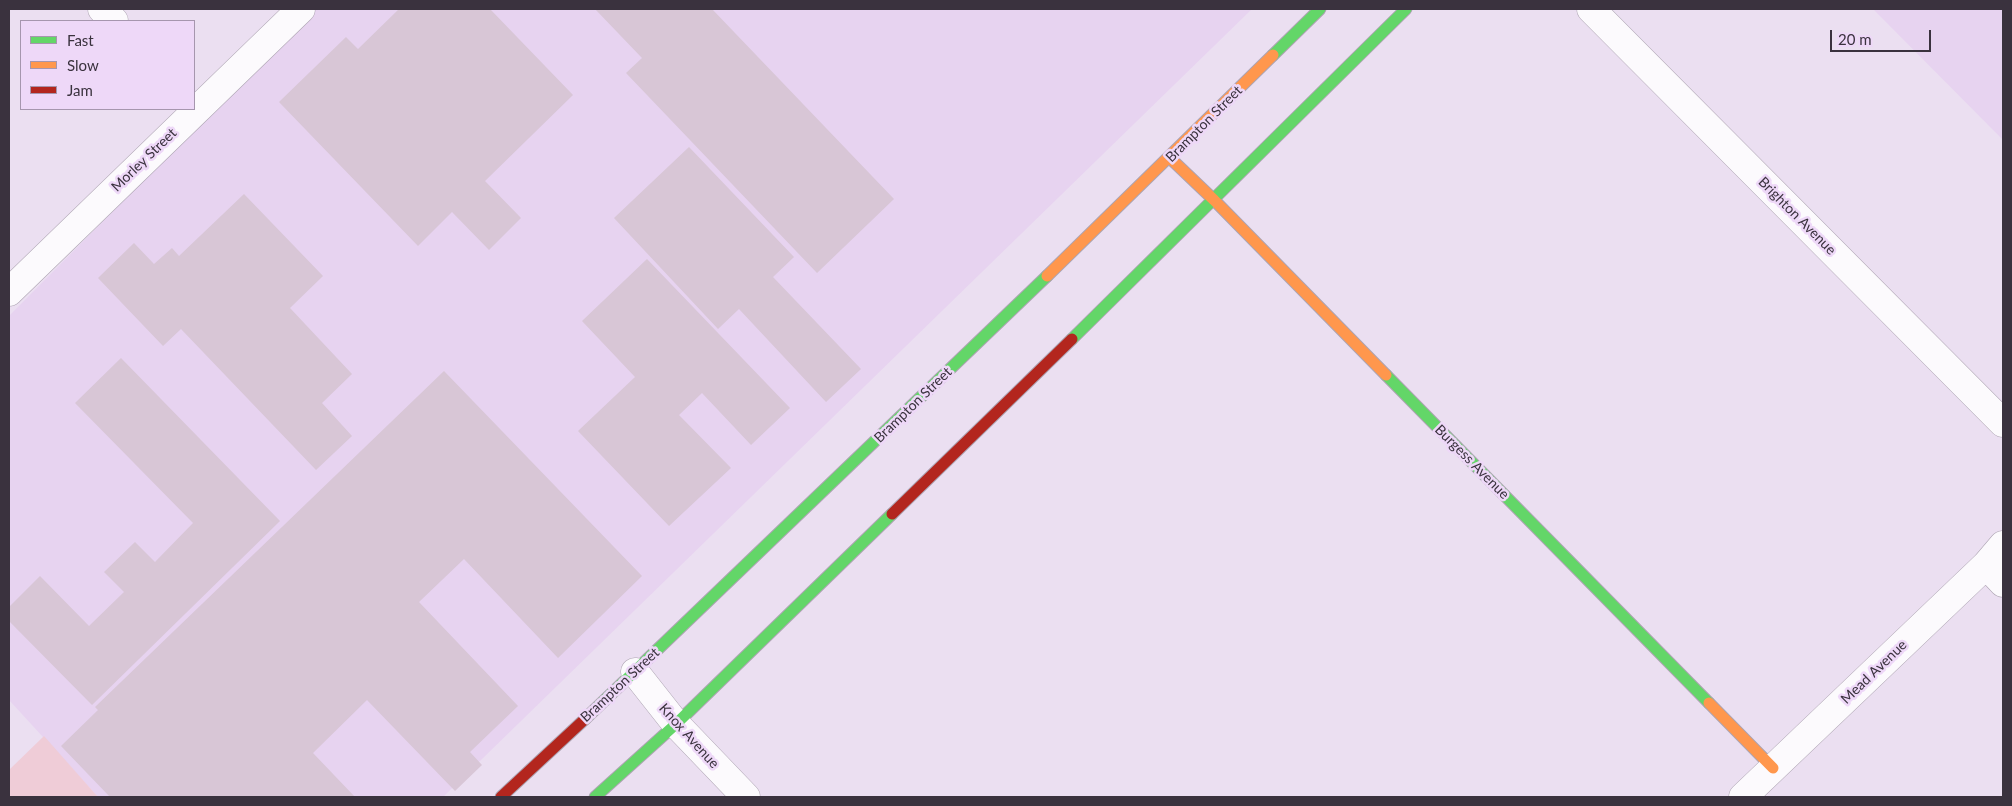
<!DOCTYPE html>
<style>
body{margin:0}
#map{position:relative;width:2012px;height:806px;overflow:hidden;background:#ebdff1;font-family:Lato,sans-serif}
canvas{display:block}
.frame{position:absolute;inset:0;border:10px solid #3a323e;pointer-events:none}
.legend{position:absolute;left:20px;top:20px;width:175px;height:90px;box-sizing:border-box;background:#eed8f8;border:1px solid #a696ae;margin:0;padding:6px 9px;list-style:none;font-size:15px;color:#3a323e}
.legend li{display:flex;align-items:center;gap:10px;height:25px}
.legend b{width:25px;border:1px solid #a696ae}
.scale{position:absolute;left:1830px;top:30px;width:101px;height:22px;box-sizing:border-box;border:2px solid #3a323e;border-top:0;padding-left:6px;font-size:15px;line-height:18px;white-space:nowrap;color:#3a323e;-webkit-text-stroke:4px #eed8f8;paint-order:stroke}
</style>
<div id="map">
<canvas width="2012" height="806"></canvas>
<div class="frame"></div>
<ul class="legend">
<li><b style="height:6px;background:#63d668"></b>Fast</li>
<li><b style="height:6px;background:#ff974d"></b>Slow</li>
<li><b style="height:6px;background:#b3261e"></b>Jam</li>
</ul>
<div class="scale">20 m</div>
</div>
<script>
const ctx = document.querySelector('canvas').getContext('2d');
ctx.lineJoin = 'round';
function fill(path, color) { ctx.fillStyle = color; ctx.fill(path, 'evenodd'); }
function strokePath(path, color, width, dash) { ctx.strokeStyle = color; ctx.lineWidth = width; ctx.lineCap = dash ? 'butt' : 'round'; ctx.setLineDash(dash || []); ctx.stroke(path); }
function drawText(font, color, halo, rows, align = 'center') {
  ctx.font = font + ' Lato,sans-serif'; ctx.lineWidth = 5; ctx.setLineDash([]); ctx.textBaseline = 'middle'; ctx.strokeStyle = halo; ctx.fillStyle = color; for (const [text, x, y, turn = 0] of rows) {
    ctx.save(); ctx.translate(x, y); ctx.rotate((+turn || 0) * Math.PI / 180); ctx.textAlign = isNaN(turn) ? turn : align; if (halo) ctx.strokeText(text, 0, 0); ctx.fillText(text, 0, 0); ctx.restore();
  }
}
fill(new Path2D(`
 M314,9H1252L443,797H98L9,700V316Z
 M1873,9H2003V140Z`), '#e7d3f0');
fill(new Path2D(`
 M44,736L98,797H9V770Z`), '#efccd7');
fill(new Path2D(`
 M399,9H490L573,95L485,181L521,218L489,250L452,212L418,246L279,102L346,37L358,49Z
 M595,9H712L894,199L817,273L626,73L642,58Z
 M689,147L794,257L773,277L861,369L826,402L739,309L718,329L614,218Z
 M244,194L323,276L290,308L352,374L322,403L352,436L316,470L181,329L163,346L98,278L134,243L154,264L172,248L179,256Z
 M647,259L790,408L751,445L702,393L679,415L731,468L669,526L578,431L635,377L582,321Z
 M121,358L280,521L92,705L9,621V607L40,576L89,626L124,592L104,572L135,542L155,562L193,523L75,403Z
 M444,371L642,576L558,658L464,559L419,602L518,706L470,752L482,765L455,791L367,700L313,753L355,797H110L61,746L98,710L95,707Z`), '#d8c6d6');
const street = new Path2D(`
 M102,9L114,21
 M1591,9L2003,423
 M9,292L301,9
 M1986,565L2003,583
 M635,672L676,724L746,797
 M1743,797L1986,565L2003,545`);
const fast = new Path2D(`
 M1273,55L1320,9
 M1072,339L1406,9
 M1386,375L1709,703
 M585,719L1047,276
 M595,797L676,724L892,514`);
const slow = new Path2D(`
 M1170,158L1214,200L1386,375
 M1047,276L1273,55
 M1709,703L1773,768`);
const jam = new Path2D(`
 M892,514L1072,339
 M501,797L585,719`);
strokePath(street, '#ada4b2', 29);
strokePath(fast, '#ada4b2', 13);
strokePath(slow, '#ada4b2', 13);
strokePath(jam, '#ada4b2', 13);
strokePath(street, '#fcfafd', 28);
strokePath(fast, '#63d668', 11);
strokePath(slow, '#ff974d', 11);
strokePath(jam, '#b3261e', 11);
drawText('14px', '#3a323e', '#eed8f8', [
 ["Brampton Street",1204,124,-45],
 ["Morley Street",144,160,-44],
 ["Brighton Avenue",1797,216,45],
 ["Brampton Street",913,405,-44],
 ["Burgess Avenue",1472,462,45],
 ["Mead Avenue",1874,672,-44],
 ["Brampton Street",620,685,-43],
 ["Knox Avenue",689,736,48]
]);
</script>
